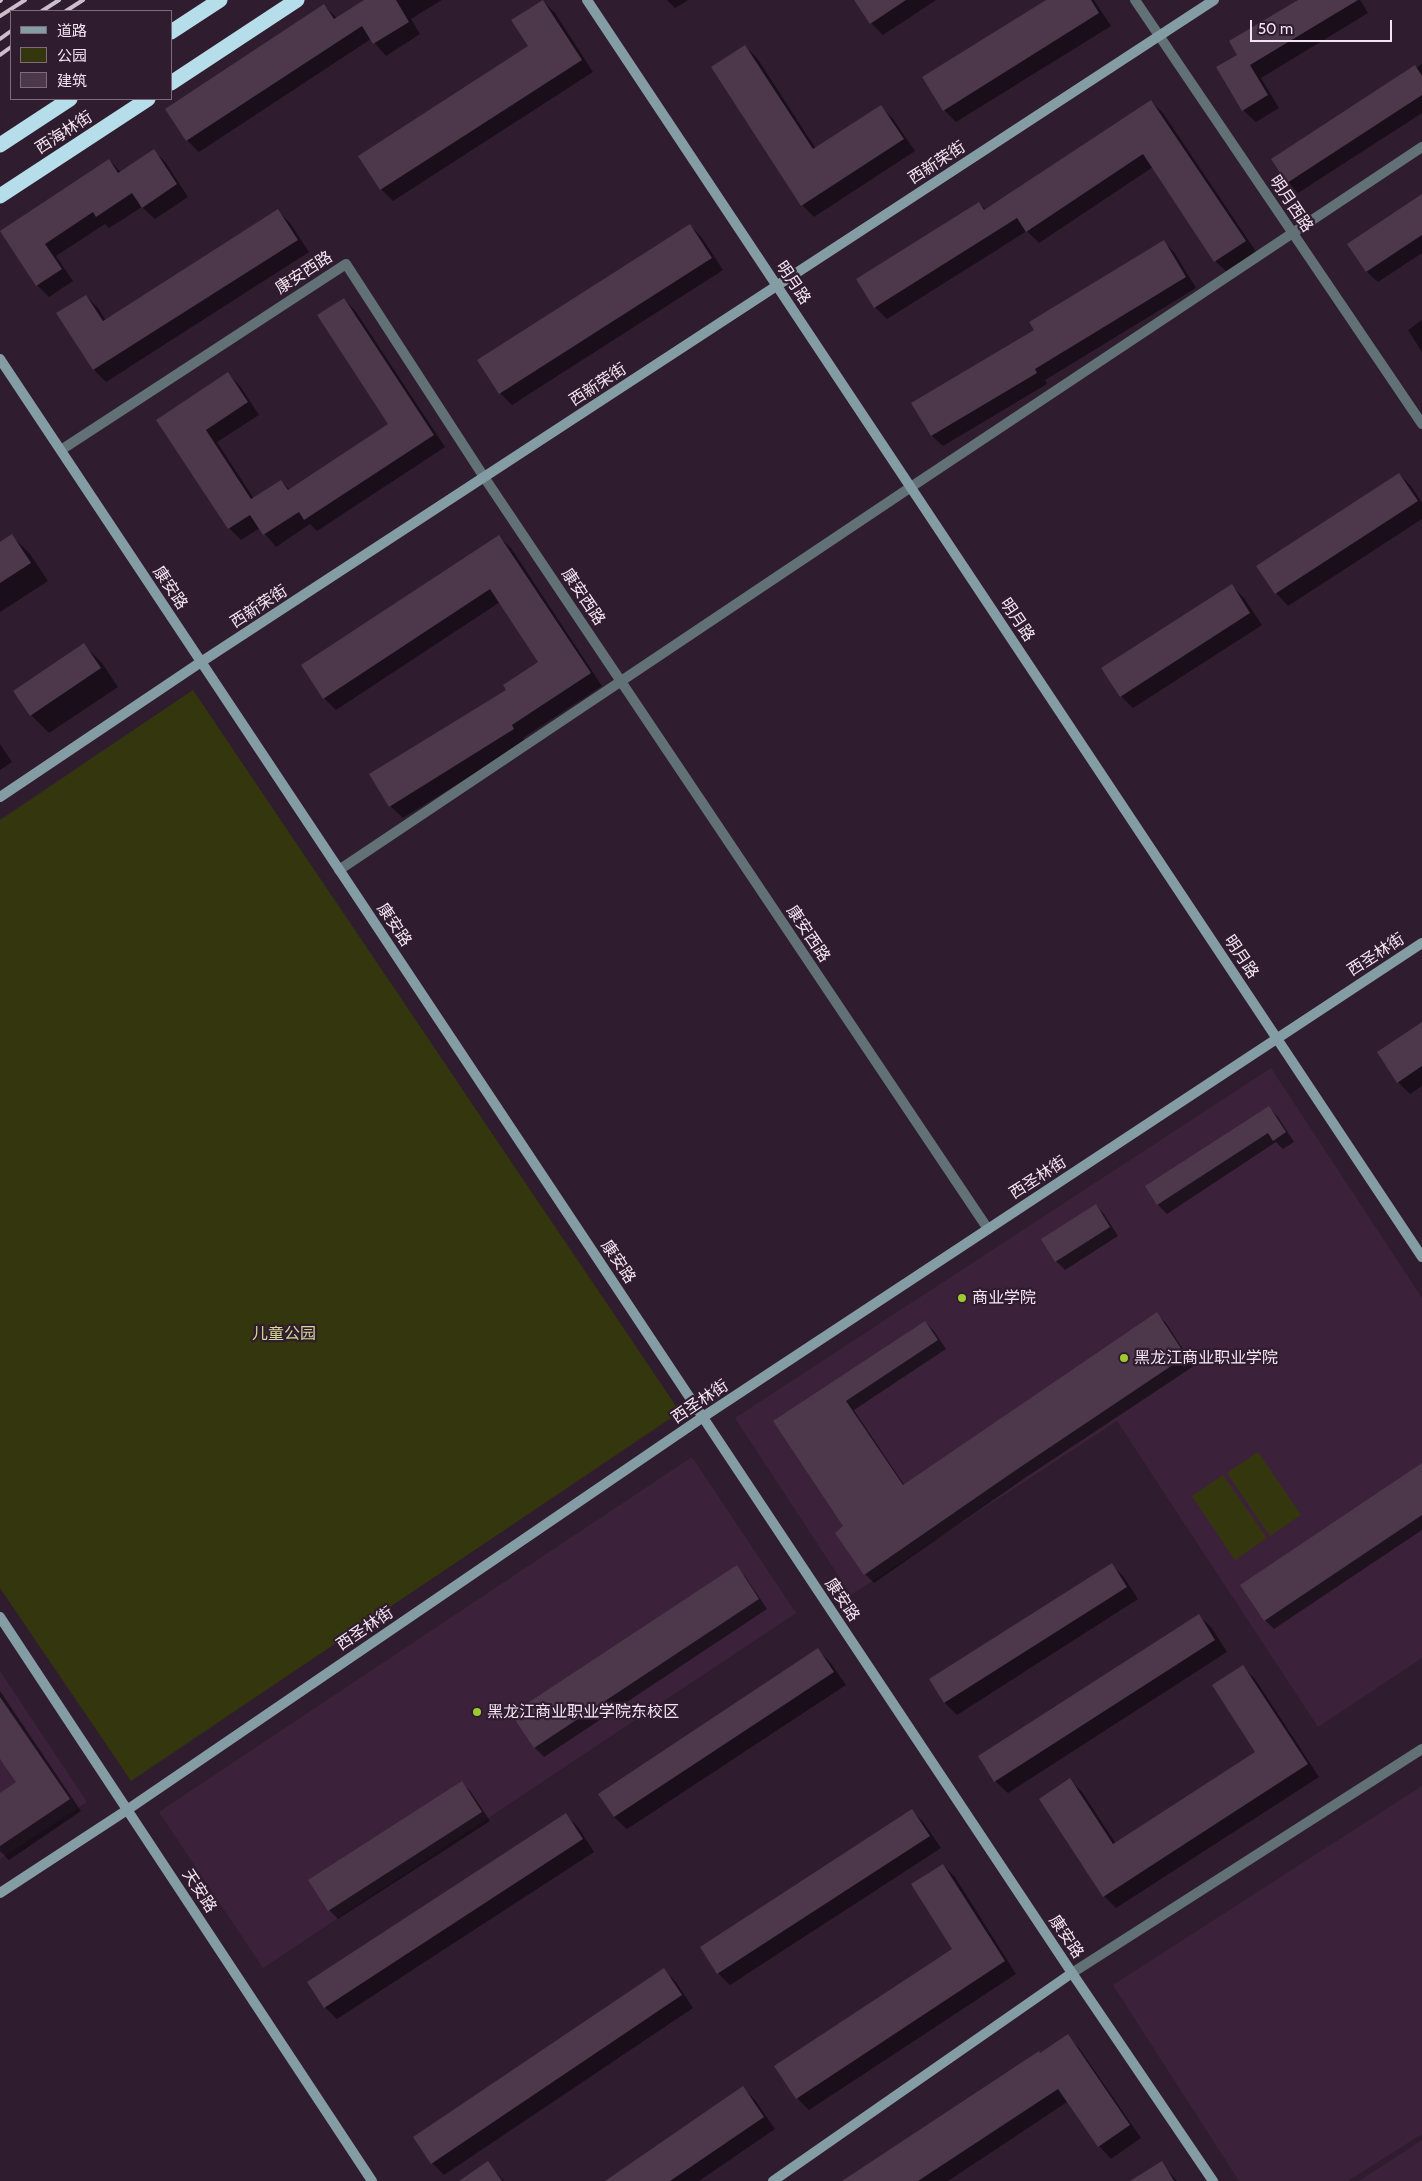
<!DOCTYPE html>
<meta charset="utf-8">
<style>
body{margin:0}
#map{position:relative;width:1422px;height:2181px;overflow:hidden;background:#301c2f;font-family:Cabin,"Noto Sans SC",sans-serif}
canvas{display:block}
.legend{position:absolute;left:10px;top:10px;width:162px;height:90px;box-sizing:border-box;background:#301c2f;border:1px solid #7e6c7d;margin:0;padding:6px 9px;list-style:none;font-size:15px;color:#f2e5f1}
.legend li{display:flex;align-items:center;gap:10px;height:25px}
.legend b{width:25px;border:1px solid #7e6c7d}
.scale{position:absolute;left:1250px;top:20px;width:142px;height:22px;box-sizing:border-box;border:2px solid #f2e5f1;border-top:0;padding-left:6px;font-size:15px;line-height:18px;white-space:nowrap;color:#f2e5f1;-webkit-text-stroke:4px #301c2f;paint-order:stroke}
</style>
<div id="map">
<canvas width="1422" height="2181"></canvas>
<ul class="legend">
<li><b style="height:6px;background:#849da4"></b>道路</li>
<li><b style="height:14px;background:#34360d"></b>公园</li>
<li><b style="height:14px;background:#4c374b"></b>建筑</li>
</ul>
<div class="scale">50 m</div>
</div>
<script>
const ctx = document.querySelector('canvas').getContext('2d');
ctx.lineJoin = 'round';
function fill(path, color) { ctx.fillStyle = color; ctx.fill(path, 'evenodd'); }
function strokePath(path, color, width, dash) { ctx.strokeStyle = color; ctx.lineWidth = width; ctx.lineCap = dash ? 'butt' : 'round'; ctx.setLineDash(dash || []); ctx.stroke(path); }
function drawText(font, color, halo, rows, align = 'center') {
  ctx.font = font + ' Cabin,"Noto Sans SC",sans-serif'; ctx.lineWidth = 4.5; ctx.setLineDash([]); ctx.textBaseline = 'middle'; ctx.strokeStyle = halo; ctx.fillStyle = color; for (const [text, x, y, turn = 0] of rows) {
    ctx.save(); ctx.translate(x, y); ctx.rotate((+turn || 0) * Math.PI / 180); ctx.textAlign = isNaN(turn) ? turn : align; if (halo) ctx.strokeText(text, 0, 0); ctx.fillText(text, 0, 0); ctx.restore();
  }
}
fill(new Path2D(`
 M1271,1068L1422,1298V1658L1318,1727L1117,1421L851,1595L735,1418Z
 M692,1457L796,1613L263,1968L159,1812Z
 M0,1671L87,1802L0,1859Z
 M1422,1786V2134L1348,2181H1239L1113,1985Z
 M1422,2140V2181H1359Z`), '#3b223a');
fill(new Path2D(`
 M193,690L680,1412L131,1781L0,1588V820Z
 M1258,1452L1301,1515L1270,1536L1227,1473Z
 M1223,1475L1267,1538L1235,1560L1192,1496Z`), '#34360d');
fill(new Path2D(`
 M366,0H442L411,19L420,34L386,56L371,39L199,152L187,140L324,6L337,18Z
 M667,0H688L675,8Z
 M855,0H936L883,35L871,23Z
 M1048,0H1094L1111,26L956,122L944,110Z
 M1300,0H1360L1368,13L1261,78L1279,108L1256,122L1243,110L1239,55Z
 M543,1L555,13L593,72L393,201L381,189L529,46Z
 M745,46L757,58L816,149L881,107L893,119L915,151L814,217L802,205Z
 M1422,64V113L1298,193L1288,182L1273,160Z
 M1151,101L1163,113L1257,253L1228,273L1215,261L1153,167L1039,243L1027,231L887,319L875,307L979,203L986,210Z
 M154,151L166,163L188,197L155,219L142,207L109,228L105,224L56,256L73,281L49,297L37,285L2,231L109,160L121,172Z
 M1422,195V253L1378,282L1367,272L1349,244Z
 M278,211L290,223L309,252L106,382L94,370L58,314L86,296L98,308L106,321Z
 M690,225L702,238L723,270L512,405L500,393Z
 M1163,241L1174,252L1196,288L1045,380L1047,384L943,446L932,436L913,404L1035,330Z
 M344,299L356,312L445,447L317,531L310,524L276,547L260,528L241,540L229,528L158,420L228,374L240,386L259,415L217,442L254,499L281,481L290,490L390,425Z
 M1422,320V352L1408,330Z
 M1399,474L1411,486L1422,503V519L1288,606L1276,593L1258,566Z
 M12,536L30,554L48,581L0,612V544Z
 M498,536L511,548L602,686L523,738L525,742L403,818L390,806L508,690L540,663L500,602L336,710L324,698Z
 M1232,586L1244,598L1262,625L1133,708L1121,696Z
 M84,645L102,663L118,687L49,733L31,715Z
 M0,744L12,762L0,770Z
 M1422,1023V1086L1410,1094L1398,1082Z
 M1269,1108L1278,1117L1294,1142L1283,1149L1276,1142L1167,1214L1158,1205L1146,1187Z
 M1096,1205L1104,1214L1118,1236L1065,1270L1056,1261Z
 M1157,1314L1166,1323L1194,1366L1025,1478L874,1583L865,1574L845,1527L775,1422L925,1322L934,1331L946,1349L854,1410L905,1486Z
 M1422,1464V1530L1274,1629L1265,1620L1241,1585Z
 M1111,1564L1123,1576L1138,1599L957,1715L945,1703L931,1680Z
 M736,1567L745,1576L767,1609L544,1757L535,1748L513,1715Z
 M1198,1615L1211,1627L1227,1652L1008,1793L995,1781Z
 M818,1650L830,1662L846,1685L627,1829L614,1817L599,1794Z
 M1243,1667L1255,1679L1319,1777L1116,1908L1104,1896L1070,1780L1082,1792L1116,1844L1257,1752Z
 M0,1691L81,1811L9,1860L0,1851V1794L18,1782L0,1757Z
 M462,1783L471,1792L490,1821L338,1919L329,1910Z
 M912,1811L924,1823L941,1848L730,1985L718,1973Z
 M566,1815L578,1827L594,1852L337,2019L325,2007Z
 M943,1865L955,1877L1016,1974L809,2110L797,2098L954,1949Z
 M664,1970L676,1982L693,2008L444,2175L432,2163Z
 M1067,2036L1079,2048L1141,2138L1111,2159L1099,2146L1067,2102L948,2181H844Z
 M743,2088L755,2100L775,2129L699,2181H608Z
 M488,2163L504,2181H461Z
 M1161,2163L1177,2181H1140Z`), '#0007');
fill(new Path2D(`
 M364,0H396L409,22L373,44L362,26L186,141L165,109L324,4L334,19Z
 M543,0L582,60L380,190L358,156L528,46L511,20Z
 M854,0H906L870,24Z
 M1046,0H1091L1099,13L943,111L922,77Z
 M1298,0H1358L1250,65L1268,95L1242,111L1216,67L1237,55L1229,41Z
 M745,45L813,149L881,105L904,139L801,206L711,67Z
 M1415,65L1422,76V95L1287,183L1271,159Z
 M1151,100L1246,241L1214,262L1143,154L1026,232L1017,218L874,308L856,279L979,202L984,210Z
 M154,149L177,184L142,208L132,193L96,217L93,212L45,244L62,269L36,286L0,231L109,159L118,173Z
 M1422,194V235L1366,272L1347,244Z
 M278,209L298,240L93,370L56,313L86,295L103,321Z
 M690,224L712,258L499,394L477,360Z
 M1164,240L1186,277L1035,369L1037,373L931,436L911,403L1034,330L1029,322Z
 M344,298L434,435L304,520L299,512L263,535L250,515L228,529L156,420L228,372L248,402L206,430L251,499L281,480L288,490L388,424L317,315Z
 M1399,473L1418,501L1275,594L1256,566Z
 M12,534L31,563L0,583V542Z
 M499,535L591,673L512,725L514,729L389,807L369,774L506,690L503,685L538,662L490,589L323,699L301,665Z
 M1232,584L1250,613L1120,697L1101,668Z
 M84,643L101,668L30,716L13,691Z
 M1422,1022V1066L1397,1083L1377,1052Z
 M1269,1106L1286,1132L1273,1141L1268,1133L1157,1205L1145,1186Z
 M1096,1204L1110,1227L1055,1262L1041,1239Z
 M1157,1312L1186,1356L1016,1470L864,1575L835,1533L843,1526L773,1421L925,1321L938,1340L846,1401L903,1485Z
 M1422,1463V1515L1264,1621L1240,1585Z
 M1112,1563L1127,1587L944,1703L929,1679Z
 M737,1565L759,1599L534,1748L511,1714Z
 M1199,1614L1215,1640L994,1782L978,1756Z
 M818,1648L834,1672L614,1817L598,1794Z
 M1243,1665L1308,1764L1103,1897L1039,1799L1070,1778L1113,1844L1255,1752L1212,1685Z
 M0,1697L70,1799L0,1846V1793L16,1782L0,1759Z
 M462,1781L482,1812L328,1911L308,1880Z
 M912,1809L930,1836L717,1974L700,1947Z
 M566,1813L583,1839L324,2008L307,1982Z
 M943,1864L1005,1961L796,2099L774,2066L952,1949L911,1884Z
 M664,1968L682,1995L431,2164L413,2137Z
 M1068,2034L1130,2125L1098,2147L1058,2089L918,2181H842L1039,2051L1040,2053Z
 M743,2086L764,2117L670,2181H605Z
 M488,2161L502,2181H459Z
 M1162,2161L1174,2181H1130Z`), '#4c374b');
strokePath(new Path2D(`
 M61,450L346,264L484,477L988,1229
 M339,870L911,487
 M1072,1973L1422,1749`), '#617176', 10);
strokePath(new Path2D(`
 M1135,0L1422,424
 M911,487L1422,147`), '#617176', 10);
strokePath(new Path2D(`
 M587,0L1422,1257
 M0,359L1072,1973L1213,2181
 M0,797L201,662L1214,0
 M0,1617L372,2181
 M0,1893L127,1810L703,1417L1422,943
 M773,2181L1072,1973`), '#849da4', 10);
strokePath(new Path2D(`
 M171,32L220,0
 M171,83L297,0
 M0,145L70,99
 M0,196L148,99`), '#b6deea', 15);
strokePath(new Path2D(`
 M0,1L1,0
 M42,11L59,0
 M66,11L83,0
 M0,16L25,0
 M0,39L11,31
 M0,55L11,47`), '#cbbdca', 4);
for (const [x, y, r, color] of [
 [962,1298,5,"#9dca30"],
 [1124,1358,5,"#9dca30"],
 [477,1712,5,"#9dca30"]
]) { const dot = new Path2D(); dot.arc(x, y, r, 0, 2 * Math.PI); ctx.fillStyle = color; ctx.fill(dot); strokePath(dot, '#301c2f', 2); }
drawText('16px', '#f2e5f1', '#301c2f', [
 ["西海林街",64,133,-33],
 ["西新荣街",937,163,-33],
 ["明月西路",1291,204,56],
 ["康安西路",304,273,-33],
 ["明月路",793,283,56],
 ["西新荣街",598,385,-33],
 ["康安路",170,588,56],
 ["康安西路",583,597,56],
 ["西新荣街",259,607,-33],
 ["明月路",1017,620,56],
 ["康安路",394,925,56],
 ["康安西路",808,934,56],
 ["西圣林街",1376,955,-33],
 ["明月路",1241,957,56],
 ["西圣林街",1038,1178,-33],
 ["康安路",618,1262,56],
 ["西圣林街",700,1402,-34],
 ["康安路",842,1600,56],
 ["西圣林街",365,1629,-34],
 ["天安路",199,1891,57],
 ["康安路",1066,1937,56]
]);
drawText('16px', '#f2e5f1', '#301c2f', [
 ["商业学院",972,1298],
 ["黑龙江商业职业学院",1134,1358],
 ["黑龙江商业职业学院东校区",487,1712]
], 'left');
drawText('16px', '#d4d993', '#301c2f', [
 ["儿童公园",284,1334]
]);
</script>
